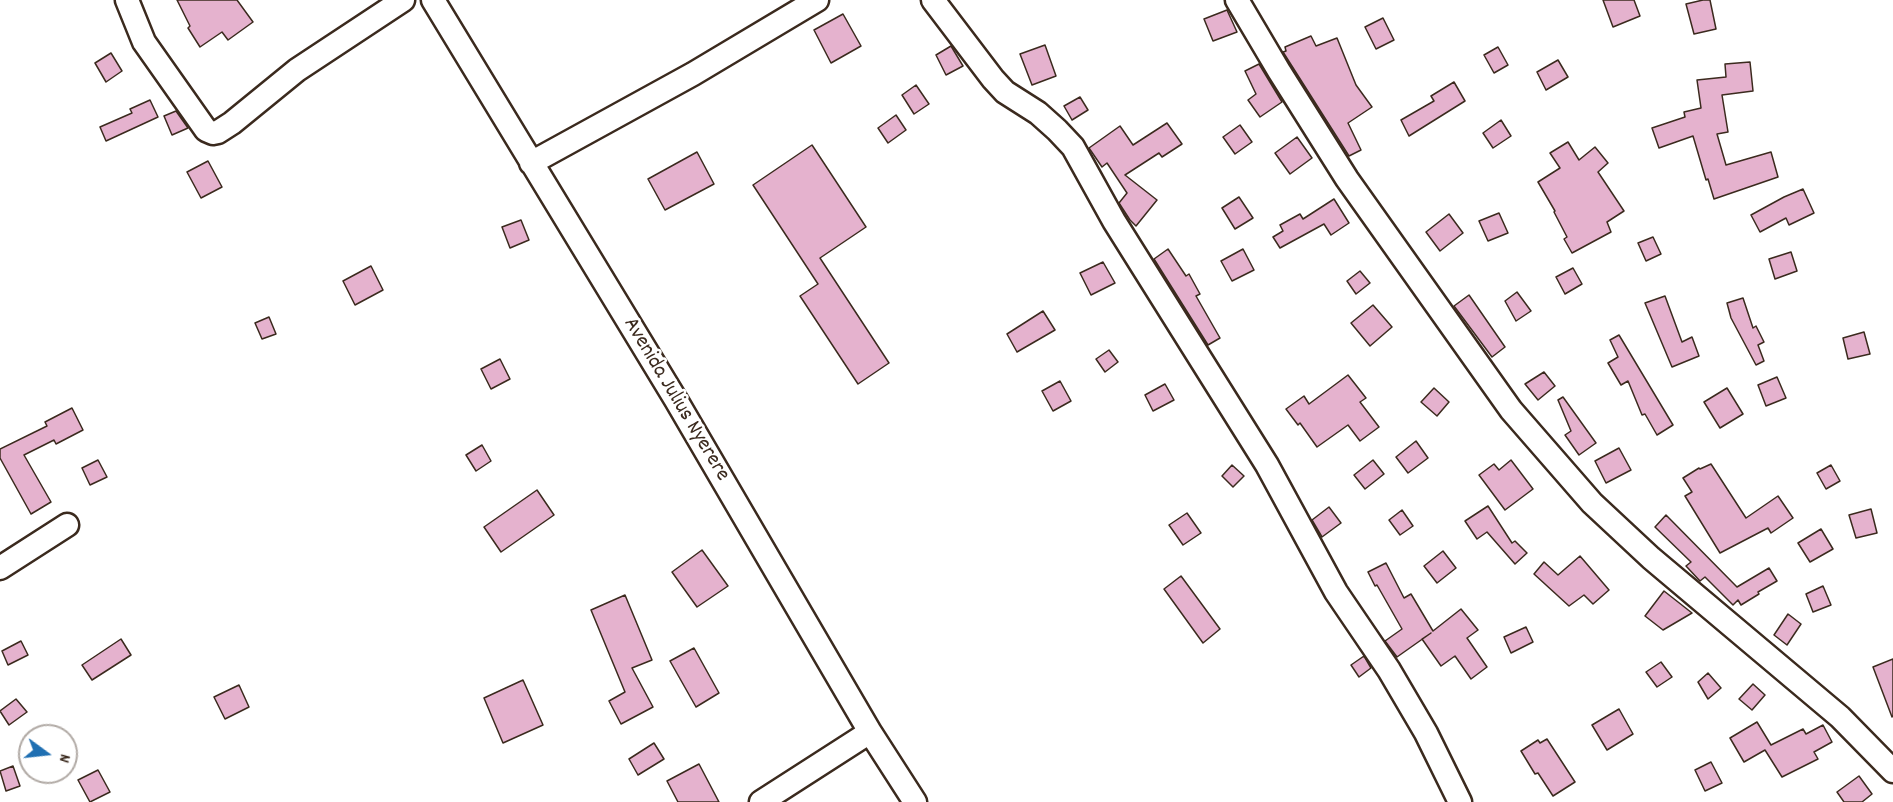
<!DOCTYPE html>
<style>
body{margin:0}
#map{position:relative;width:1893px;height:802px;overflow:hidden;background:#fff;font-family:Dekko,sans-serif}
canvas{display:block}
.north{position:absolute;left:18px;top:724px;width:60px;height:60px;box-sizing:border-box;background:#fff;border:2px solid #b1aaa5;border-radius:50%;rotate:105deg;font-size:16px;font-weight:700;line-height:24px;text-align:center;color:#3b2a1e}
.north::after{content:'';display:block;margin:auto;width:21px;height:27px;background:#1f6fb2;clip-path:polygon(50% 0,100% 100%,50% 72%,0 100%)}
</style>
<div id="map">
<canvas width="1893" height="802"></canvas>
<div class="north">N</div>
</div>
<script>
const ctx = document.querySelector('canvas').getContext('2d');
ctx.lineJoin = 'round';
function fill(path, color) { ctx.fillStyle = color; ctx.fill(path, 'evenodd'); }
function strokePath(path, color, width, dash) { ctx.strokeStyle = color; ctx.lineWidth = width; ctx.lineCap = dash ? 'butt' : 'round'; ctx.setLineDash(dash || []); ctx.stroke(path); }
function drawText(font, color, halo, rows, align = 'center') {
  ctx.font = font + ' Dekko,sans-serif'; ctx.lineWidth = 5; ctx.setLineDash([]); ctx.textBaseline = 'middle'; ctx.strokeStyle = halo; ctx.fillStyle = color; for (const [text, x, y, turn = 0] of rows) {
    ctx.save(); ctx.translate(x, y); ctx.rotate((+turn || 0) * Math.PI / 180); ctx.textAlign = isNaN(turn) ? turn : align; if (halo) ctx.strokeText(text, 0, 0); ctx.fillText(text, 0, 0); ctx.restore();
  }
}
const building = new Path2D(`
 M177,0H237L253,22L228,40L222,32L200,47L188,28L190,26Z
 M1603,0H1634L1640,16L1613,27Z
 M1703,0H1710L1716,29L1694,34L1686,4Z
 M1227,10L1237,32L1213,41L1204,19Z
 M843,14L861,46L831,63L814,30Z
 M1383,18L1394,40L1376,49L1365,27Z
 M1311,36L1316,46L1337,38L1356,85L1372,107L1348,123L1361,150L1349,156L1283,52L1286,51L1285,47Z
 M1045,45L1056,76L1032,85L1020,54Z
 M951,46L963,66L946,75L936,55Z
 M1498,47L1508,65L1494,73L1484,55Z
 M111,53L122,71L106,82L95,63Z
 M1558,60L1568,77L1546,90L1537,72Z
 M1750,62L1753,91L1722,95L1728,132L1717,134L1726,165L1771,152L1778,177L1714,199L1708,179L1706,180L1693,136L1659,148L1652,128L1685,117L1684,112L1701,108L1697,80L1726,77L1725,64Z
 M1259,64L1282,102L1260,117L1248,100L1256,94L1245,71Z
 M1454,82L1465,101L1409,136L1401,120L1434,101L1431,96Z
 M916,85L929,104L914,114L902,95Z
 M1080,97L1088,110L1072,120L1064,106Z
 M150,100L158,117L106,141L100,127L132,113L130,109Z
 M176,111L188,128L172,135L164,116Z
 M896,115L906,130L888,143L878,128Z
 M1501,120L1511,136L1493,148L1483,133Z
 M1167,123L1182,144L1162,157L1159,153L1125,175L1157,200L1136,226L1130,220L1119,203L1127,193L1107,163L1102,167L1089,148L1120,126L1133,145Z
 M1240,125L1252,142L1235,154L1223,137Z
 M1297,137L1312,158L1290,174L1275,153Z
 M1568,142L1579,160L1595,147L1608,163L1598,172L1624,211L1607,222L1611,232L1572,253L1564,239L1567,237L1554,212L1555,211L1538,182L1560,168L1550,153Z
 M812,145L866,227L820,258L889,363L858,384L800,296L818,284L753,185Z
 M697,152L714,184L665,210L648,179Z
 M208,161L222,187L201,198L187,172Z
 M1803,189L1814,213L1789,225L1786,218L1760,232L1751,215L1784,197Z
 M1239,197L1253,218L1235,229L1222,208Z
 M1334,199L1349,223L1331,235L1324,224L1280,248L1273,237L1283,231L1280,225L1300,214L1303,219Z
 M1499,213L1508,233L1488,241L1479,221Z
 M1449,214L1463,233L1440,251L1426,232Z
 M521,220L529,240L510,248L502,227Z
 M1653,237L1661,254L1646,261L1638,243Z
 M1168,249L1186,276L1189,274L1200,294L1196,296L1220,338L1208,345L1154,259Z
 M1243,249L1254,270L1232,281L1221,261Z
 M1791,252L1797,271L1775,279L1769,259Z
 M1103,262L1115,283L1091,295L1080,273Z
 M371,266L383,290L355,305L343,281Z
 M1573,268L1582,284L1565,294L1556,277Z
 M1360,271L1370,283L1356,294L1347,281Z
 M1517,292L1531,311L1516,321L1505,301Z
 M1469,295L1505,347L1492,357L1454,306Z
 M1665,296L1682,342L1692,337L1699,356L1672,367L1645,303Z
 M1743,298L1753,328L1756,326L1764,342L1758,345L1764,361L1756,365L1731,318L1727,303Z
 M1373,305L1392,327L1370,346L1351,323Z
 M1043,311L1055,330L1017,352L1007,334Z
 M269,317L276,334L262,339L255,323Z
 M1864,332L1870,354L1848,359L1843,338Z
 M1619,335L1673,425L1657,435L1645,414L1642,415L1628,381L1621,385L1608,363L1618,357L1610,340Z
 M1109,350L1118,362L1105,372L1096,359Z
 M500,359L510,379L491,389L481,369Z
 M1544,372L1555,386L1538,400L1525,384Z
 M1348,375L1366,398L1360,402L1379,427L1360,441L1348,425L1317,447L1300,423L1298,425L1286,409L1304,396L1309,404Z
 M1777,377L1786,398L1766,406L1758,385Z
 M1060,381L1071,401L1053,411L1042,391Z
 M1165,384L1174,400L1153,411L1145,395Z
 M1434,388L1449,402L1437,416L1421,402Z
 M1727,388L1743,414L1720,428L1704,402Z
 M1563,397L1596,443L1579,455L1565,435L1571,431L1558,400Z
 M72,408L83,430L56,444L54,440L24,455L51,502L31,514L0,458V449L47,426L45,422Z
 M1416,441L1428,458L1408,473L1396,457Z
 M482,445L491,461L476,471L466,455Z
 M1619,448L1631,470L1606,483L1595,461Z
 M98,460L107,477L90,485L82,468Z
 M1373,460L1384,474L1365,489L1354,475Z
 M1511,460L1533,489L1505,510L1479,475L1494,464L1499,470Z
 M1711,464L1746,518L1778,496L1793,518L1771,533L1768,528L1720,553L1685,496L1692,492L1683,478L1699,468L1700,469Z
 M1232,465L1244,476L1233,487L1222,476Z
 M1831,465L1840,481L1826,489L1817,473Z
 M537,490L554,515L501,552L484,527Z
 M1488,506L1512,543L1515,541L1527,553L1515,564L1487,532L1477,539L1465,521Z
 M1329,507L1341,523L1322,537L1312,520Z
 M1871,509L1877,533L1856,538L1849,515Z
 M1402,510L1413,526L1400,535L1389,520Z
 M1187,513L1201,533L1183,545L1169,525Z
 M1666,515L1737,587L1769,568L1777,581L1758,592L1759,594L1741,605L1738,600L1733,605L1705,577L1700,581L1686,566L1691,562L1655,527Z
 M1821,529L1833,549L1810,562L1798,543Z
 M702,550L728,586L697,607L672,572Z
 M1443,551L1456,568L1437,583L1424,566Z
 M1580,556L1609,590L1593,604L1584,595L1569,606L1534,574L1544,562L1558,575Z
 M1386,563L1404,598L1411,594L1433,631L1461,609L1478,630L1467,638L1487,667L1471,679L1455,656L1441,666L1422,639L1431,633L1397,657L1385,641L1402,629L1377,585L1375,586L1368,572Z
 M1181,576L1220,629L1203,643L1164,589Z
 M1823,586L1831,605L1813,612L1806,594Z
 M1664,591L1692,613L1663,630L1645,616Z
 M625,595L652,660L632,668L653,707L621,724L609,701L625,692L591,610Z
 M1788,614L1801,624L1787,645L1774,635Z
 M1526,627L1533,642L1511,653L1504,637Z
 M121,639L131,655L92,680L82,665Z
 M21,641L28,655L8,665L2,651Z
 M694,648L719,693L696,707L670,661Z
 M1364,656L1371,668L1359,677L1351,665Z
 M1893,659V716L1892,717L1873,667Z
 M1661,662L1672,677L1657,687L1646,672Z
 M1708,673L1721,688L1708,699L1698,682Z
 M523,680L543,725L503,743L484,698Z
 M1753,684L1765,695L1752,710L1739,699Z
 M239,685L249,707L225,719L214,697Z
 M16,699L27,712L9,725L0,711Z
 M1619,709L1633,734L1607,750L1592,725Z
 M1757,722L1771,745L1803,729L1806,734L1823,725L1832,742L1814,752L1818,759L1782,777L1765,750L1744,762L1730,738Z
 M1547,739L1575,782L1553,796L1538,773L1535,774L1521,751L1538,740L1540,743Z
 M654,743L664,759L638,775L629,759Z
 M1711,762L1722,783L1705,791L1695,770Z
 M699,764L719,802H678L667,781Z
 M13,766L20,786L6,791L0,771Z
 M98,770L110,792L90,802L78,780Z
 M1859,776L1872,794L1862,802H1844L1837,792Z`);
fill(building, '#e5b2ce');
strokePath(building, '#3b2a1e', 1.5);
const minor = new Path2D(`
 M127,0L144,42L206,130L213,133L218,132L232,123L297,70L403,0
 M433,0L676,400L870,732L915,802
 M933,0L993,79L1005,92L1038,113L1057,130L1073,147L1114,221L1267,465L1336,592L1389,670L1426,733L1460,802
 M1237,0L1279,71L1347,179L1511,410L1592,503L1651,558L1840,717L1893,771
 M531,163L693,74L817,0
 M0,568L67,525
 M761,802L870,732`);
strokePath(minor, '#3b2a1e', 27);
strokePath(minor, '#fff', 22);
drawText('22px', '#3b2a1e', '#fff', [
 ["Avenida Julius Nyerere",675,400,59]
]);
</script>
